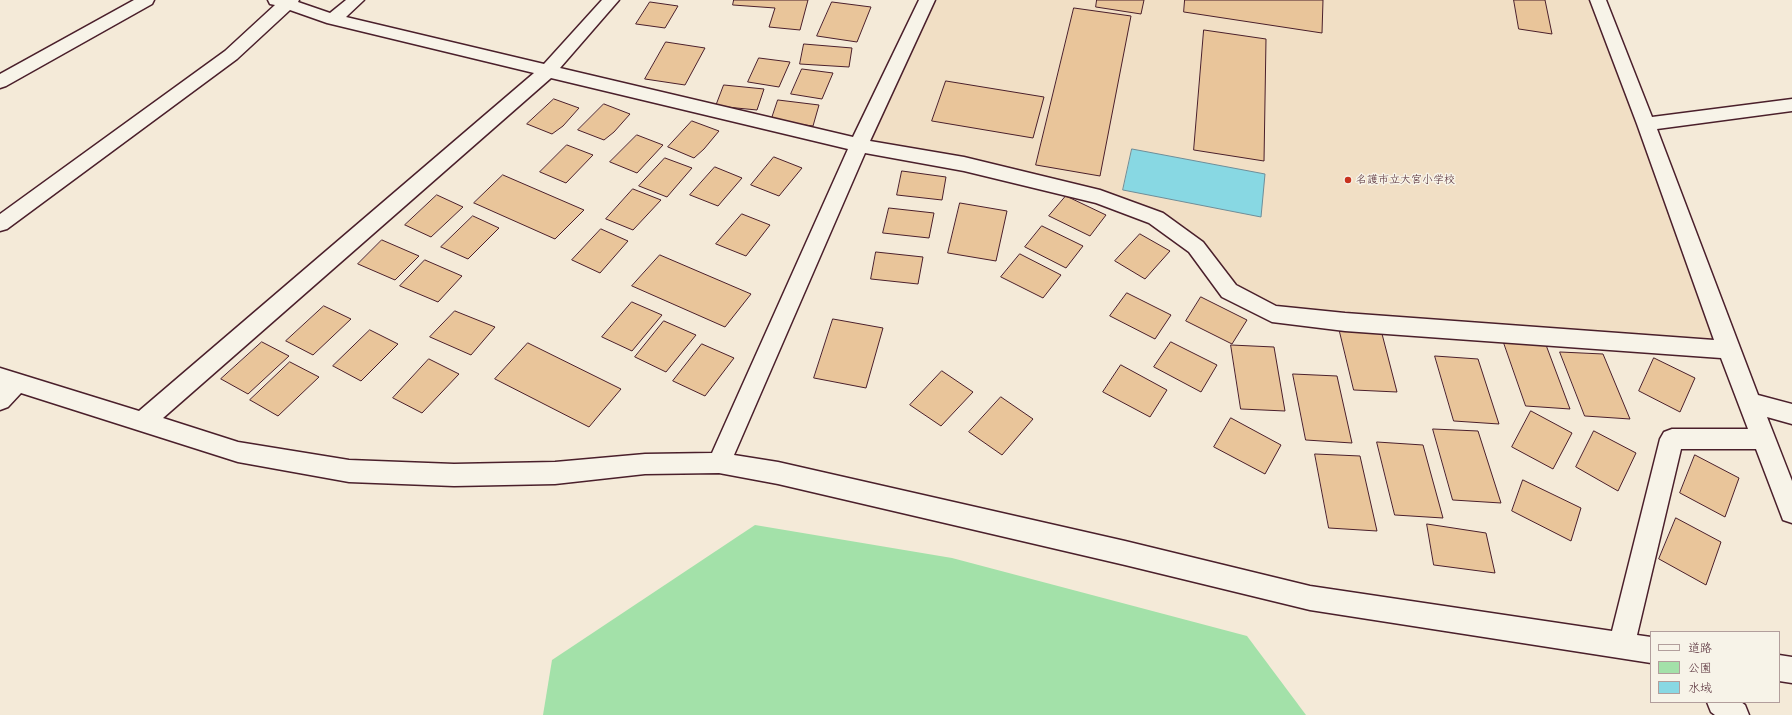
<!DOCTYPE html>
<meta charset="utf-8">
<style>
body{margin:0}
#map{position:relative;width:1792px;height:715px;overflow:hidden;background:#f4ead8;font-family:"Balsamiq Sans","Klee One",sans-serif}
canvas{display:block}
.legend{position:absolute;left:1650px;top:631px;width:130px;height:72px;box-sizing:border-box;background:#f7f3e8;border:1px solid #b29e9c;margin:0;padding:5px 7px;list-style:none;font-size:12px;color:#4a1f2b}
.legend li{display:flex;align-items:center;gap:8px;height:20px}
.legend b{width:20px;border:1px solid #b29e9c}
</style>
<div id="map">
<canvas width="1792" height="715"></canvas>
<ul class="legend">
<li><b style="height:5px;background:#f7f3e8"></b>道路</li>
<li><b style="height:11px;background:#a3e1a9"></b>公園</li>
<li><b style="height:11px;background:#88d8e3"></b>水域</li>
</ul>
</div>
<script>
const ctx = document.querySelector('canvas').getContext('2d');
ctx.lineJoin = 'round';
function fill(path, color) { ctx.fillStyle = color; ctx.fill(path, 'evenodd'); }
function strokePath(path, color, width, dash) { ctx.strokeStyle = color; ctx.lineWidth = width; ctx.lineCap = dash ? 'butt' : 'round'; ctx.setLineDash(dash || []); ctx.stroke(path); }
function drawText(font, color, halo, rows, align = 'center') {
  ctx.font = font + ' "Balsamiq Sans","Klee One",sans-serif'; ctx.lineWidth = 3; ctx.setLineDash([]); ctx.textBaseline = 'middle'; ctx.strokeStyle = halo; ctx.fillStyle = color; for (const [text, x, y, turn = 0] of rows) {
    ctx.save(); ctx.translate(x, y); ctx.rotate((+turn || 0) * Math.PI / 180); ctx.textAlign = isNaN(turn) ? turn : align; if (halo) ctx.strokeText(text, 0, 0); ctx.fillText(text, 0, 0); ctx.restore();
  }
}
fill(new Path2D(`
 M937,0H1598L1729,350L1272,314L1229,291L1156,218L859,145Z`), '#f1dfc5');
fill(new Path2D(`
 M755,525L952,558L1247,636L1306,715H543L552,660Z`), '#a3e1a9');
const water = new Path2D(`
 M1132,149L1265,174L1261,217L1123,190Z`);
fill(water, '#88d8e3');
strokePath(water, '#6f8e99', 1);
const building = new Path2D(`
 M734,0H808L800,30L769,27L775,8L733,5Z
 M1097,0H1144L1141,14L1096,7Z
 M1185,0H1323L1322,33L1184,12Z
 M1514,0H1545L1552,34L1519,29Z
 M650,2L678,6L665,28L636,24Z
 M832,2L871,7L857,42L817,36Z
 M1074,8L1131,16L1100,176L1036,165Z
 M1204,30L1266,39L1264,161L1194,150Z
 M666,42L705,48L685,85L645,79Z
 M804,44L852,48L849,67L800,64Z
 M759,58L790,62L779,87L748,82Z
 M802,69L833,73L822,99L791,94Z
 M946,81L1044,97L1033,138L932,121Z
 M724,85L764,89L757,110L716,106Z
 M554,99L579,108L563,126L552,134L527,124Z
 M778,100L819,105L813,126L771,121Z
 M604,104L630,114L614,132L604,140L578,130Z
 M692,121L719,131L704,149L694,158L668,147Z
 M637,135L663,145L637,173L610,162Z
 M567,145L593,155L566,183L540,172Z
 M774,157L802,168L779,196L751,185Z
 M665,158L692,168L667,197L639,186Z
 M715,167L742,178L718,206L690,195Z
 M902,171L946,177L942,200L897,195Z
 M503,175L584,210L555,239L474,203Z
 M633,189L661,200L633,230L606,219Z
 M437,195L463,207L431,237L405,225Z
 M1066,196L1106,215L1090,236L1049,216Z
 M960,203L1007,211L996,261L948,253Z
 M889,208L934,213L929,238L883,233Z
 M742,214L770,225L746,256L716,244Z
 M473,216L499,228L468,259L441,247Z
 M1042,226L1083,246L1066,268L1025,247Z
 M601,229L628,241L600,273L572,260Z
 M1140,234L1170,251L1145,279L1115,261Z
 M382,240L419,256L395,280L358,264Z
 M876,252L923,257L918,284L871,279Z
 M1020,254L1061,275L1043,298L1001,277Z
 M660,255L751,294L725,327L632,286Z
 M425,260L462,276L438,302L400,286Z
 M1127,293L1171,315L1155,339L1110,316Z
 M1201,297L1247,320L1232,344L1186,321Z
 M632,302L662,315L632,351L602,337Z
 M324,306L351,319L313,355L286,341Z
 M455,311L495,327L471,355L430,337Z
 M833,319L883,328L866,388L814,378Z
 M664,321L696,335L666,372L635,357Z
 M1339,328L1381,330L1397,392L1354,390Z
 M370,330L398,344L361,381L333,366Z
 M262,342L289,356L248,394L221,379Z
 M1171,342L1217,365L1201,392L1154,367Z
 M528,343L621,389L589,427L495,379Z
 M1504,343L1546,345L1570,409L1526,406Z
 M702,344L734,358L705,396L673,381Z
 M1231,345L1274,347L1285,411L1241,409Z
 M1560,352L1603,354L1630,419L1585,416Z
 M1435,356L1478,359L1499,424L1454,421Z
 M1654,358L1695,378L1680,412L1639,391Z
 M429,359L459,374L422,413L393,398Z
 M290,362L319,377L278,416L250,400Z
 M1121,365L1167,390L1150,417L1103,392Z
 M942,371L973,392L941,426L910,405Z
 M1293,374L1337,376L1352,443L1306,440Z
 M1001,397L1033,419L1002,455L969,432Z
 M1531,411L1572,433L1553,469L1512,447Z
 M1231,418L1281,445L1265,474L1214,447Z
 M1433,429L1478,431L1501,503L1453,500Z
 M1594,431L1636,453L1618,491L1576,467Z
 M1377,442L1423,445L1443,518L1395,515Z
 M1315,454L1360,456L1377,531L1329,528Z
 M1695,455L1739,478L1725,517L1680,493Z
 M1523,480L1581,508L1571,541L1512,511Z
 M1676,518L1721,542L1706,585L1659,559Z
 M1427,524L1486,533L1495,573L1434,565Z`);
fill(building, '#e9c59a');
strokePath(building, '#4a1f2b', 1);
const minor = new Path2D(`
 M134,0H154L152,4L6,86L0,88V74Z
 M268,0H299L298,2L330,13L346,0H364L346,17L544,64L602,0H619L560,68L853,137L919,0H935L870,141L964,157L1100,190L1163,213L1203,242L1236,285L1276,306L1345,313L1714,340L1637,124L1590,0H1606L1652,117L1792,99V111L1657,129L1758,395L1792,404V424L1767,417L1792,481V523L1783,520L1756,449H1681L1637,635L1651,637V663L1310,610L1125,565L778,484L719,473L645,474L555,484L454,486L349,482L238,462L21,393L8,407L0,410V368L139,411L534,73L327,23L290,10L237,59L7,229L0,231V214L225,51L275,5L270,4ZM551,78L848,149L712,453L645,454L555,462L454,464L349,460L238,442L163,418ZM865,153L964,171L1096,203L1149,223L1189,252L1222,297L1272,322L1345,331L1721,358L1748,429H1672L1664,432L1660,439L1612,631L1310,586L1125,541L778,462L734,455Z
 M1779,655L1792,657V683L1779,681Z
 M1707,702H1741L1745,705L1749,715H1715L1711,712Z`);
strokePath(minor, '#4a1f2b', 3);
fill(minor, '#f7f3e8');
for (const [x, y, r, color] of [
 [1348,180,4,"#c8321e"]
]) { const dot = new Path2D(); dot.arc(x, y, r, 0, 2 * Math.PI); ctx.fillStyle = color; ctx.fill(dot); strokePath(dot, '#f7f3e8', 1.5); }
drawText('11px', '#4a1f2b', '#f7f3e8', [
 ["名護市立大宮小学校",1356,180]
], 'left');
</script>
